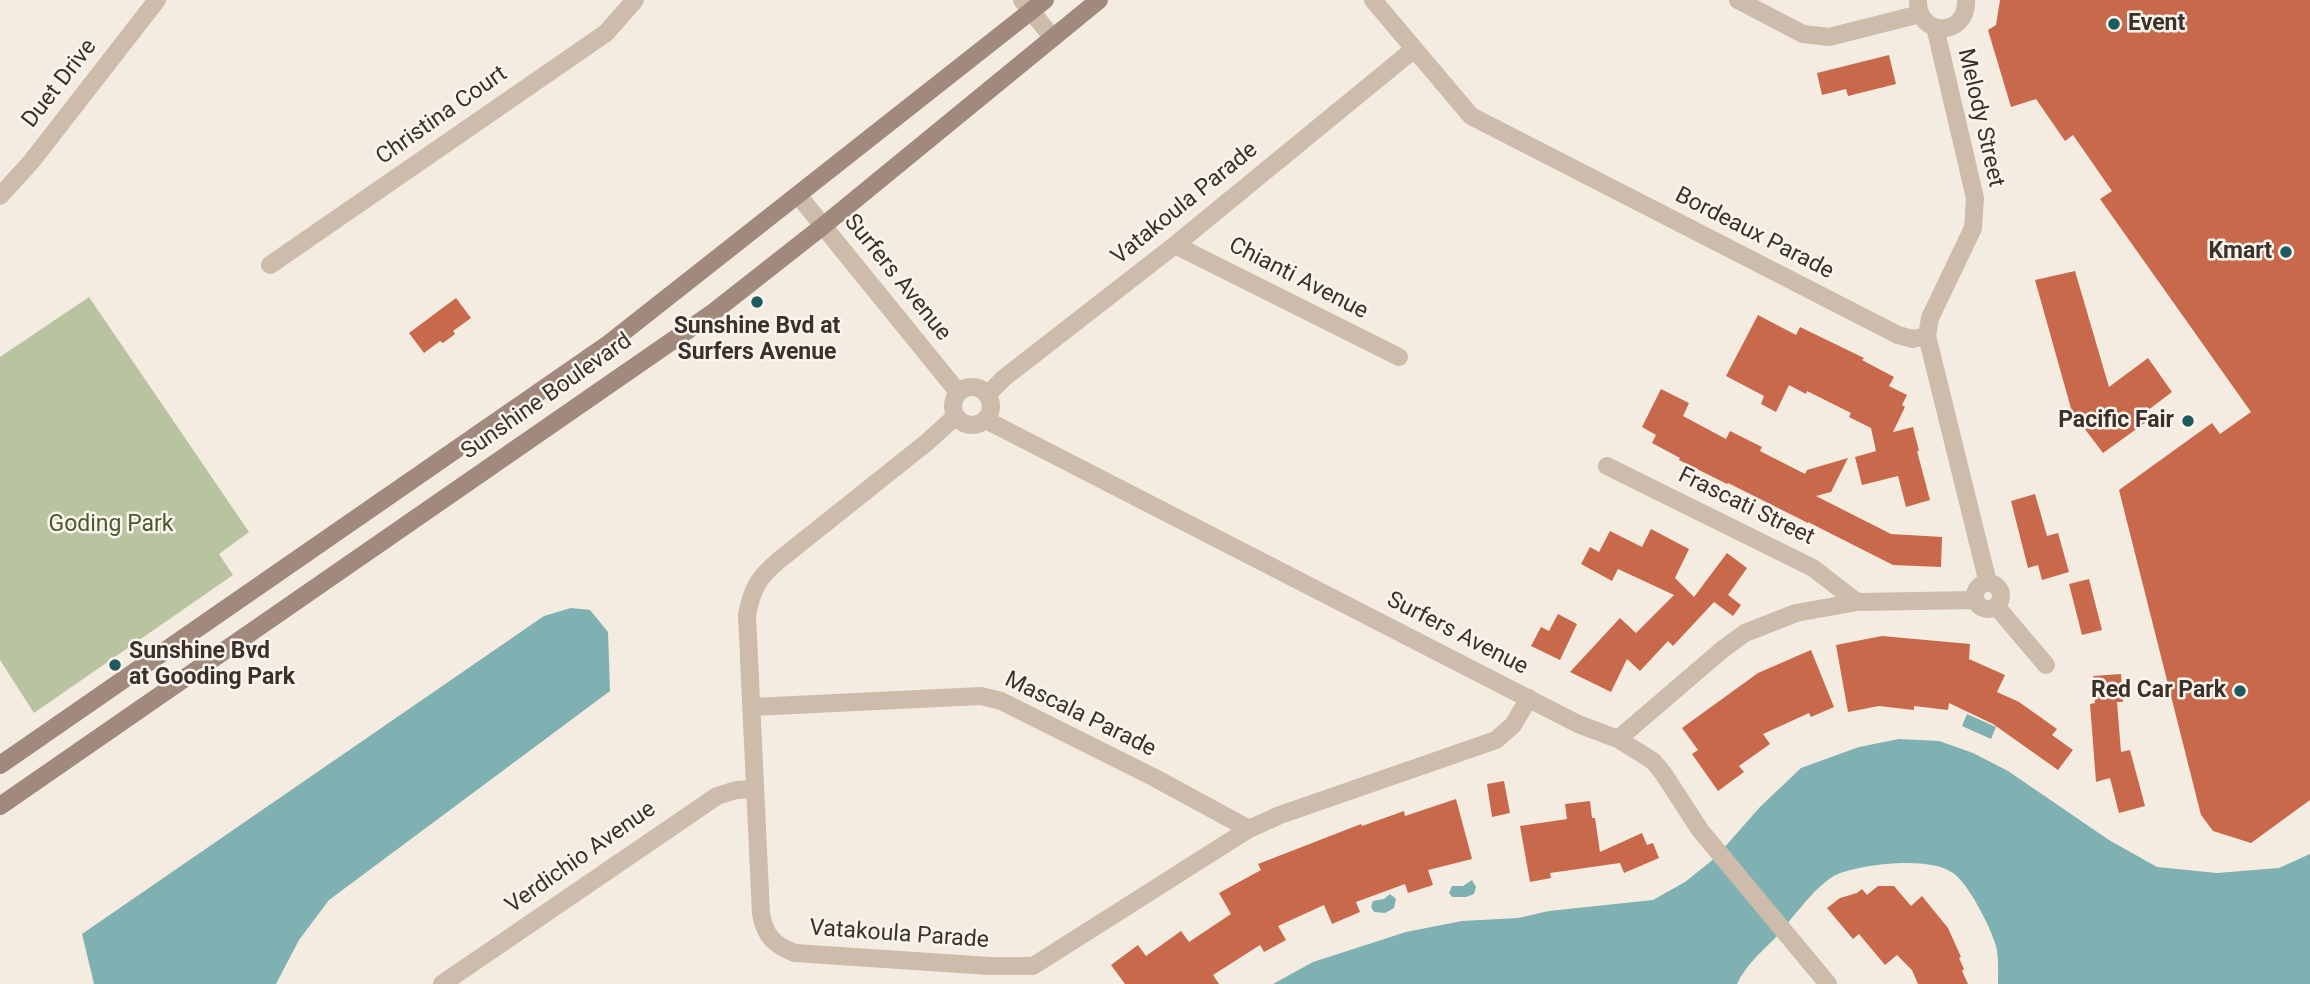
<!DOCTYPE html>
<style>
body{margin:0}
canvas{display:block;background:#f4ebe1}
</style>
<canvas width="2310" height="984"></canvas>
<script>
const ctx = document.querySelector('canvas').getContext('2d');
ctx.lineJoin = 'round';
function fill(path, color) { ctx.fillStyle = color; ctx.fill(path, 'evenodd'); }
function strokePath(path, color, width, dash) { ctx.strokeStyle = color; ctx.lineWidth = width; ctx.lineCap = dash ? 'butt' : 'round'; ctx.setLineDash(dash || []); ctx.stroke(path); }
function drawText(font, color, halo, rows, align = 'center') {
  ctx.font = font + ' Roboto,sans-serif'; ctx.lineWidth = 5; ctx.setLineDash([]); ctx.textBaseline = 'middle'; ctx.strokeStyle = halo; ctx.fillStyle = color; for (const [text, x, y, turn = 0] of rows) {
    ctx.save(); ctx.translate(x, y); ctx.rotate((+turn || 0) * Math.PI / 180); ctx.textAlign = isNaN(turn) ? turn : align; if (halo) ctx.strokeText(text, 0, 0); ctx.fillText(text, 0, 0); ctx.restore();
  }
}
fill(new Path2D(`
 M89,297L249,532L219,554L233,575L34,713L0,660V357Z`), '#b8c4a0');
fill(new Path2D(`
 M571,608L590,610L608,632L610,691L329,900L299,940L276,984H94L82,934L544,616Z
 M1967,714L1996,727L1991,739L1962,726Z
 M1899,739L1939,741L1973,753L2008,771L2109,840L2157,867L2217,873L2279,868L2310,854V984H1998C1998,972 1999,958 1996,946C1991,928 1969,884 1953,873C1928,856 1865,864 1838,874C1818,882 1792,919 1778,935C1763,951 1746,964 1737,984H1273L1313,962L1406,932L1462,921L1518,918L1549,911L1653,900L1685,882L1715,858L1760,807L1801,768L1859,747Z
 M1472,880L1476,887L1474,894L1466,897H1452L1449,893L1452,886H1463Z
 M1390,894L1396,899L1394,908L1385,913L1374,912L1371,907L1373,901L1384,899Z`), '#7fb0b2');
fill(new Path2D(`
 M2000,0H2310V800L2251,843L2213,831L2201,815L2119,490L2212,423L2220,434L2251,412L2100,199L2112,191L2073,135L2065,141L2036,99L2011,107L1988,30L1996,25Z
 M1889,55L1896,84L1848,96L1846,89L1822,95L1817,73Z
 M2075,271L2109,387L2148,358L2172,392L2143,414L2149,420L2103,453L2072,412L2035,280Z
 M456,298L471,318L453,331L455,334L443,343L440,341L424,353L409,333Z
 M1758,315L1796,335L1800,327L1864,358L1862,360L1894,377L1889,386L1907,395L1902,405L1905,407L1893,432L1913,427L1919,451H1917L1930,500L1906,507L1898,476L1862,485L1855,457L1876,451L1871,428L1849,417L1851,413L1807,391L1806,394L1789,385L1776,412L1761,404L1764,396L1726,376Z
 M1661,389L1689,403L1683,416L1726,439L1730,431L1762,447L1760,451L1805,474L1807,470L1848,458L1831,492L1816,496L1891,534L1942,537L1941,567L1893,565L1808,522V523L1728,483L1727,484L1679,460L1680,458L1652,443L1656,435L1642,427Z
 M2035,494L2047,536L2058,533L2069,572L2042,580L2038,565L2028,568L2011,501Z
 M1651,529L1689,549L1675,578L1694,597L1727,553L1747,568L1728,595L1741,605L1733,616L1714,602L1673,646L1668,641L1640,671L1627,659L1611,692L1570,672L1620,618L1636,633L1674,595L1618,569L1612,581L1581,564L1590,547L1599,552L1610,531L1642,547Z
 M2089,579L2102,630L2082,635L2069,584Z
 M1558,614L1577,624L1560,660L1531,646L1541,627L1549,631Z
 M1882,636L1970,644L1969,659L2005,675L1997,692L2019,702L2057,729L2052,735L2073,750L2058,770L1993,724L1949,703L1948,710L1914,706V710L1879,706L1848,712L1836,645Z
 M1811,650L1834,707L1811,717L1809,713L1763,734L1770,744L1739,766L1744,772L1718,791L1692,754L1698,750L1682,728L1758,673Z
 M2121,674L2123,702H2117L2121,752L2130,750L2145,806L2119,813L2110,778L2096,782L2090,704L2095,703L2093,676Z
 M1504,781L1510,813L1492,817L1487,784Z
 M1456,799L1472,859L1428,870L1433,885L1408,893L1405,884L1356,902L1360,912L1332,924L1324,905L1278,926L1286,940L1264,952L1260,945L1213,975L1219,984H1125L1111,965L1138,945L1146,956L1181,931L1189,942L1231,914L1219,893L1261,870L1258,864L1361,824L1362,826L1404,811L1405,816Z
 M1590,801L1592,818H1595L1600,852L1642,833L1647,845L1653,843L1659,858L1624,873L1620,863L1550,873L1551,878L1530,882L1520,826L1567,819L1565,804Z
 M1878,886H1894L1911,906L1922,896L1948,928L1961,957L1959,958L1964,969L1962,971L1968,984H1918L1912,970L1897,955L1885,965L1859,934L1853,939L1827,908L1840,898L1857,893L1862,889L1867,895Z`), '#c8694b');
strokePath(new Path2D(`
 M1022,0L1053,38
 M1373,0L1471,116L1898,335L1913,339L1927,336
 M1738,0L1803,34L1829,37L1920,14
 M1918,0C1917,38 1968,37 1966,0
 M1935,27L1975,198L1973,228L1930,318L1927,336L1988,583
 M0,196L31,162L157,0
 M1175,245L1399,357
 M270,265L606,33L635,0
 M987,395L1004,378L1175,245L1413,50
 M955,417L926,443L778,561C758,578 752,589 747,615L761,914C765,936 774,945 795,953L989,966H1033L1249,829L1280,815L1496,740L1513,725L1529,698
 M1607,466L1813,568L1857,602
 M1975 596a13 13 0 1 1 26 0a13 13 0 1 1-26 0Z
 M1996,606L2046,665
 M752,707L981,696L1001,701L1155,778L1249,829
 M1618,739L1723,649L1745,633L1796,613L1857,602L1976,600
 M442,984L717,796L736,790L755,789`), '#cdbbac', 18);
strokePath(new Path2D(`
 M798,195L958,392
 M953 406a19 19 0 1 1 38 0a19 19 0 1 1-38 0Z
 M986,420L1578,724L1618,739L1653,761L1663,773L1700,830L1828,984`), '#cdbbac', 18);
strokePath(new Path2D(`
 M0,765L607,345L1045,0
 M0,806L711,314L823,226L1099,0`), '#a18a7d', 18);
for (const [x, y, r, color] of [
 [2114,24,7,"#1f5a5e"],
 [2286,252,7,"#1f5a5e"],
 [757,302,7,"#1f5a5e"],
 [2188,421,7,"#1f5a5e"],
 [115,665,7,"#1f5a5e"],
 [2240,691,7,"#1f5a5e"]
]) { const dot = new Path2D(); dot.arc(x, y, r, 0, 2 * Math.PI); ctx.fillStyle = color; ctx.fill(dot); strokePath(dot, '#fbf5ee', 2.5); }
drawText('bold 23px', '#3b302b', '#fbf5ee', [
 ["Event",2128,24,"left"],
 ["Kmart",2272,252],
 ["Sunshine Bvd at",757,327,"center"],
 ["Surfers Avenue",757,353,"center"],
 ["Pacific Fair",2174,421],
 ["Sunshine Bvd",129,652,"left"],
 ["at Gooding Park",129,678,"left"],
 ["Red Car Park",2226,691]
], 'right');
drawText('23px', '#3b302b', '#fbf5ee', [
 ["Duet Drive",60,84,-52],
 ["Christina Court",442,116,-35],
 ["Melody Street",1980,118,77],
 ["Vatakoula Parade",1185,204,-39],
 ["Bordeaux Parade",1754,234,27],
 ["Surfers Avenue",897,278,51],
 ["Chianti Avenue",1298,279,27],
 ["Sunshine Boulevard",547,397,-35],
 ["Frascati Street",1746,507,26],
 ["Surfers Avenue",1457,634,27],
 ["Mascala Parade",1080,715,26],
 ["Verdichio Avenue",581,858,-35],
 ["Vatakoula Parade",899,935,4]
]);
drawText('23px', '#4a5a2e', '#fbf5ee', [
 ["Goding Park",111,525]
]);
</script>
